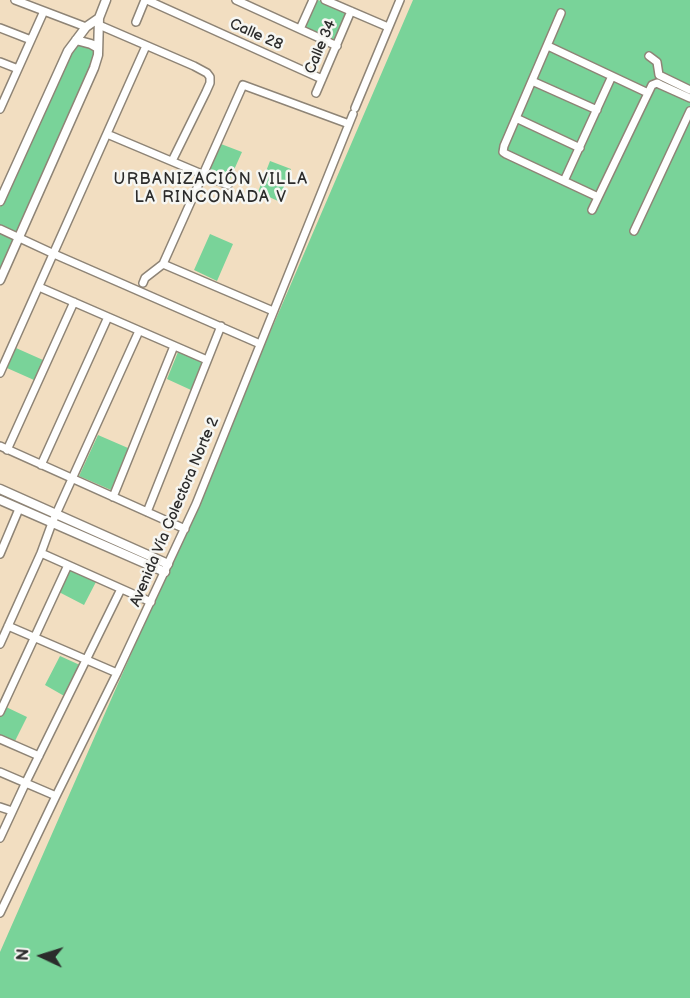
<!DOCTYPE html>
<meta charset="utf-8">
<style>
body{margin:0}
#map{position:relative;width:690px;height:998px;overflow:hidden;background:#f2dec1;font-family:"Balsamiq Sans",sans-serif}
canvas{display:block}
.north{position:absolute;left:12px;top:926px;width:60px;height:60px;-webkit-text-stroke:4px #f6f6f2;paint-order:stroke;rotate:274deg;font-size:16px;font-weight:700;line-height:24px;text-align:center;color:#2b2b2b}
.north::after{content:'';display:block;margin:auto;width:21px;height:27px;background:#2b2b2b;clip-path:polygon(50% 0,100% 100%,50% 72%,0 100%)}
</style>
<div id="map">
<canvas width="690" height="998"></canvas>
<div class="north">N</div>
</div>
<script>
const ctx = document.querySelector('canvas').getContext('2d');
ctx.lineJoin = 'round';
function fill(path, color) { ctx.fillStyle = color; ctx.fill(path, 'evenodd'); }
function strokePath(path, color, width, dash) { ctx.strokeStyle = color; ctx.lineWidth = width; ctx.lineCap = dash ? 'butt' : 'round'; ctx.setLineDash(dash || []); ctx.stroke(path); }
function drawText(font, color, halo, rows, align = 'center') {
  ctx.font = font + ' "Balsamiq Sans",sans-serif'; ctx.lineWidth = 5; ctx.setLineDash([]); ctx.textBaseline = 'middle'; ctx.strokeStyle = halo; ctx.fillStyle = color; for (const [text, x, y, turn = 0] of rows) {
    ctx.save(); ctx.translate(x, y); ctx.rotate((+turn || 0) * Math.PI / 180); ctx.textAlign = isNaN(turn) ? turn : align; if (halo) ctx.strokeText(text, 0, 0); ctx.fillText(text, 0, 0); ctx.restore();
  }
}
fill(new Path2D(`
 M318,0L347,12L348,14L336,40L334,41L307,28L306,26L316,1Z
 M413,0H690V998H0V952L168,570Z
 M85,43L94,50L95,59L18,231L16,232L0,226V207L69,53L76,46Z
 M221,144L242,152L229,181L207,172Z
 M270,161L291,169L278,201L258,192Z
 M0,231L11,237L13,240L0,270Z
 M210,234L233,244L217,281L194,270Z
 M16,348L43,360L34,380L7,368Z
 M178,352L202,362L191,390L167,379Z
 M98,435L128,448L111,490L79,476Z
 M68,567L97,580L84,605L57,591Z
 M60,656L82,666L66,697L45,685Z
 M4,706L27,717L14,743L0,737V716Z`), '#79d399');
const minor = new Path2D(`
 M15,0L86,27
 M147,0L322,79
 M236,0L337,46
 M325,0L388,27
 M561,13L504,146L503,152L506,154L598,197
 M136,22L145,0
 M99,25L194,66L207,73L210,77V83L206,92L172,161
 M0,28L31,40
 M300,29L313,0
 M548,46L648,93
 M649,56L657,62L659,75L690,90
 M0,62L18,69
 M532,81L597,110
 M316,93L351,11
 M355,108L400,0
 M0,109L44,11
 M516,118L580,148
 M107,134L228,185
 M564,181L612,76
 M592,210L652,85L657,83L661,85L690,98
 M0,229L54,254L260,344
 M634,231L690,111
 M163,264L273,311
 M143,283L145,278L163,264L243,85L349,124
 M39,287L207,360
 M0,373L146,46
 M0,446L185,529
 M7,450L74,302
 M41,465L108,317
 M113,497L174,346
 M147,512L221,326
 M41,553L151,602
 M0,554L19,509
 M8,626L117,673
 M0,644L41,553L52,523L139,331
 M0,712L68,565
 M0,739L39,756
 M0,772L56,796
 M0,807L12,811
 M0,838L26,782L121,589
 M0,913L56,796L117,673L196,504L353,114`);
const tertiary = new Path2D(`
 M76,40L91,44L98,48
 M0,201L68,51L86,27L99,18
 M0,280L94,68L98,55L99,18L106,0
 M0,489L168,564
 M0,500L165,572`);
strokePath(minor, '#8e8476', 10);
strokePath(tertiary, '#8e8476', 11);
strokePath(minor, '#fff', 7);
strokePath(tertiary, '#fff', 8);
drawText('15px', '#2b2b2b', '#f6f6f2', [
 ["Calle 28",256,35,24],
 ["Calle 34",321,47,-67],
 ["Avenida Vía Colectora Norte 2",175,512,-67]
]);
ctx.letterSpacing = '1.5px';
drawText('16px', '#2b2b2b', '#f6f6f2', [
 ["URBANIZACIÓN VILLA",211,180],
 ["LA RINCONADA V",211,198]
]);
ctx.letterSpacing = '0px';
</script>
